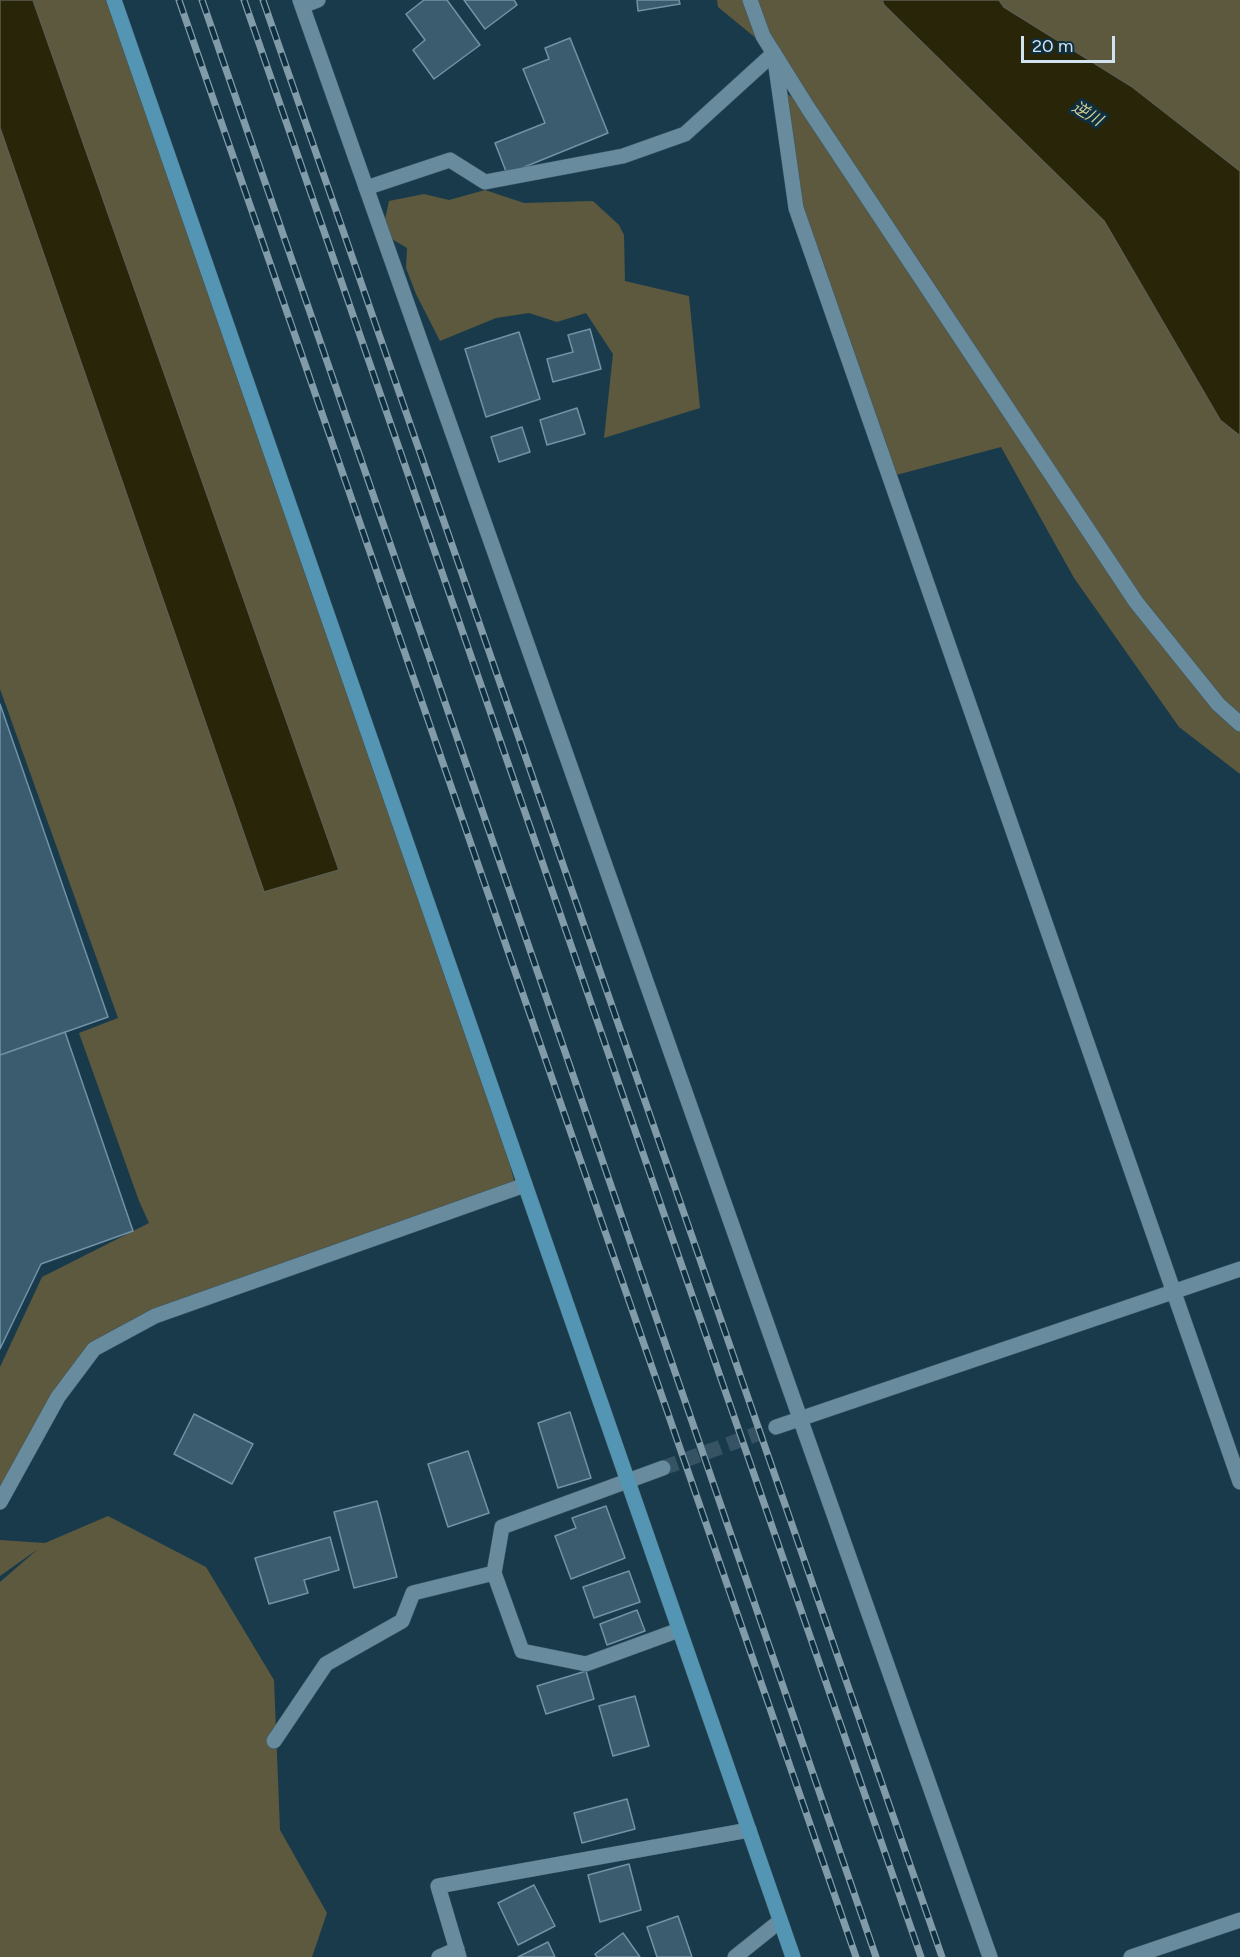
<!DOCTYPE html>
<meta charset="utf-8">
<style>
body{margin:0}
#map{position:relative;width:1240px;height:1957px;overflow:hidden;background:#193a4b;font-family:Figtree,sans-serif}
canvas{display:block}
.scale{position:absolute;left:1021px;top:36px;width:94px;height:27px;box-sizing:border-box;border:3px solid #d1e3ee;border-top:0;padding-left:8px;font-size:18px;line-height:21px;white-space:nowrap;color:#d1e3ee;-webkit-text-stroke:4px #0e2f40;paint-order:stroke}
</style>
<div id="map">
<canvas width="1240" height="1957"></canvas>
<div class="scale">20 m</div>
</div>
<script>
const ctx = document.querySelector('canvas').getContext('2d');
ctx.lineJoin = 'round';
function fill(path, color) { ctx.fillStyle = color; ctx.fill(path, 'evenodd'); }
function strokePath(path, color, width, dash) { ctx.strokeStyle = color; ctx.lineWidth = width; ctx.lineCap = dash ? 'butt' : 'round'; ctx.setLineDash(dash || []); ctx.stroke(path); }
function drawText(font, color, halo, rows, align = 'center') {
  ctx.font = font + ' Figtree,"Noto Sans JP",sans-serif'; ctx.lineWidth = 6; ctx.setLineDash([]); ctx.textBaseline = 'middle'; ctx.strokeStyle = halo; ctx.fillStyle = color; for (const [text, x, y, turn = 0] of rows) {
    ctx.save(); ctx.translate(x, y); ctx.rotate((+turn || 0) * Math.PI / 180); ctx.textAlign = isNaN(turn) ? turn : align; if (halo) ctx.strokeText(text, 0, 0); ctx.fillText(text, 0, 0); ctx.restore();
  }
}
fill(new Path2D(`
 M0,0H114L484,1067L516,1188L155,1316L84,1362L0,1502V1367L42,1277L149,1223L139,1201L79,1033L118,1018L0,689Z
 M717,0H1240V774L1179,727L1074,578L1001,447L889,477L796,208L779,88L806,107L774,53L718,7Z
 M485,190L524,203L593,201L619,225L624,235L625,281L689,296L700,408L604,438L613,354L586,313L557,322L529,313L496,318L440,341L416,294L406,268L407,248L382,233L389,201L424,194L449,200Z
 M108,1516L206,1567L274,1680L280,1830L327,1913L312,1957H0V1582L38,1549L0,1576V1540L45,1543Z`), '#5c593f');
const water = new Path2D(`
 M0,0H33L339,870L264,892L0,128Z
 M882,0H999L1004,7L1131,86L1240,171V436L1220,420L1104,221L884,5Z`);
fill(water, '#292509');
strokePath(water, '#5b5e4e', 1.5);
const building = new Path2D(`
 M424,0H447L480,45L434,79L413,50L425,40L406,14Z
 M464,0H514L517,5L485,29Z
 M637,0H679L680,4L638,11Z
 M570,38L608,133L507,174L495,143L545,123L523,69L549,59L545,48Z
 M590,329L601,369L553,382L547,359L573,352L568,335Z
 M519,332L540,399L486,417L465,349Z
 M577,408L585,434L547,445L540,420Z
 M522,427L530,452L499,462L491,437Z
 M0,704L108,1017L0,1055Z
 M65,1032L133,1231L41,1264L0,1349V1055Z
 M570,1412L591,1478L558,1488L538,1423Z
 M194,1414L253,1444L232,1484L174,1454Z
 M468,1451L489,1513L448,1527L428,1464Z
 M377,1501L397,1577L354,1588L334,1512Z
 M606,1506L625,1558L571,1579L555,1536L576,1528L572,1518Z
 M330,1537L339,1570L304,1580L308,1593L269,1604L255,1558Z
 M629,1571L640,1602L594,1618L583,1587Z
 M637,1610L645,1631L607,1645L600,1624Z
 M586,1671L594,1699L546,1714L537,1686Z
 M635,1696L649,1746L613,1756L599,1706Z
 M627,1799L635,1829L582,1843L574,1813Z
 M629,1864L641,1910L600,1922L588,1875Z
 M534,1885L555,1926L518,1945L498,1903Z
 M678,1916L692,1957H657L647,1927Z
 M623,1933L640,1957H597L595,1954Z
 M548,1942L555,1957H518Z`);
fill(building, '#3b5c6e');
strokePath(building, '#7093a7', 1.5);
strokePath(new Path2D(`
 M663,1468L776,1427`), '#355363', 15, [15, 8]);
const street = new Path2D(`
 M300,0L990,1957
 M750,0L763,36L808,108L1136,602L1218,704L1240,724
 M302,6L318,0
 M774,53L796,208L1240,1482
 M366,188L450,160L485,182L623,156L685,134L774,53
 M776,1427L1240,1269
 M663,1468L502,1527L494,1573L522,1651L586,1664L679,1630
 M0,1502L58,1397L94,1349L155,1316L525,1185
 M274,1741L326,1664L402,1621L413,1593L494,1573
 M439,1957L457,1949
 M459,1957L438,1886L749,1830
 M735,1957L780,1921
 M1131,1957L1240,1920`);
const secondary = new Path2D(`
 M114,0L793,1957`);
strokePath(street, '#3b5765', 16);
strokePath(secondary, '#3b5765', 16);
strokePath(street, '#688b9e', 15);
strokePath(secondary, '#5595b4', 15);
const rail = new Path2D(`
 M179,0L856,1957
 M202,0L440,688L876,1957
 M244,0L921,1957
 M263,0L942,1957`);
strokePath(rail, '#829ba8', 7);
strokePath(rail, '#0e2f40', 4.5, [14]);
drawText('italic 16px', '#d5cf96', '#0e2f40', [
 ["逆川",1087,114,31]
]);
</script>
